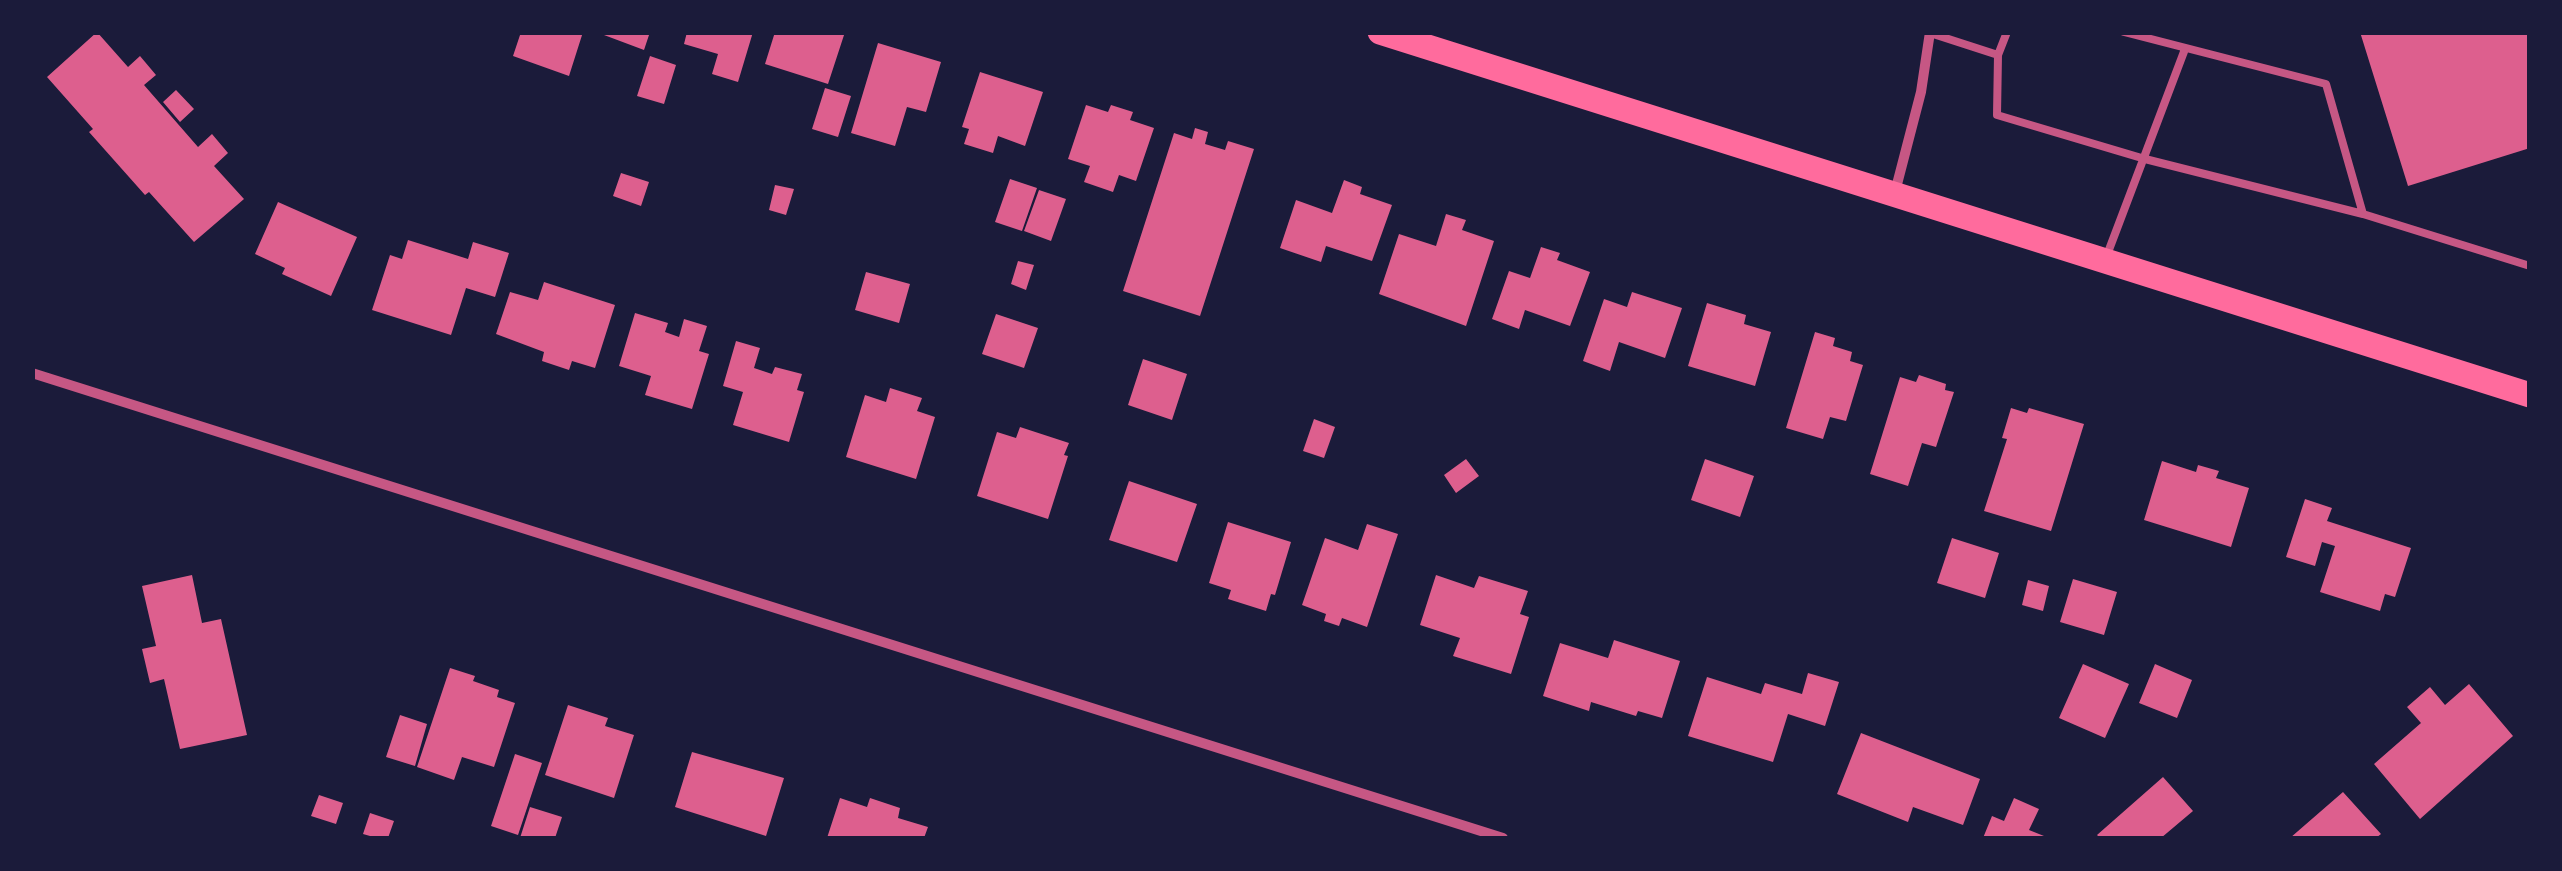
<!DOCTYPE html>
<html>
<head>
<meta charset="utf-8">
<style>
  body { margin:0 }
  #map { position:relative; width:2562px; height:871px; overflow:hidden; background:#1b1b3a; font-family:Figtree,sans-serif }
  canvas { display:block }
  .frame { position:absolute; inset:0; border:35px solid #1b1b3a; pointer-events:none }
</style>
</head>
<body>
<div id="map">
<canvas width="2562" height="871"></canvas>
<div class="frame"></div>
</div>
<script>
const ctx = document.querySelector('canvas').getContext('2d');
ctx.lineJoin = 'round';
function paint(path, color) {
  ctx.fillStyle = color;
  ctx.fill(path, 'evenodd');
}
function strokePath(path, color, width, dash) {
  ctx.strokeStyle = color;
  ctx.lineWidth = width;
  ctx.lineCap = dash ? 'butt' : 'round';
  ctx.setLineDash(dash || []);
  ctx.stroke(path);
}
const building = new Path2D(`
  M97,32L128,67L140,56L156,75L144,85L198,147L212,134L228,153L214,166L244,199L194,242L149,192L145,195L89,132L93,129L47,77Z
  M521,32H583L569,76L513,56Z
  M596,32H650L644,50Z
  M687,32H753L738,82L712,74L718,54L684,44Z
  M775,32H845L828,84L765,64Z
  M2360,32H2530V148L2408,186Z
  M878,43L941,62L926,112L907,107L895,146L851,133Z
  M650,56L676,65L664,104L637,96Z
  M980,72L1043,92L1025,146L998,136L993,153L964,144L969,129L962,127Z
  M825,88L851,96L838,137L812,129Z
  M176,90L194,109L180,122L163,102Z
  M1086,105L1108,112L1111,105L1133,112L1130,120L1154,128L1136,181L1119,175L1113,192L1084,182L1090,166L1068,159Z
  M1195,128L1208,132L1205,144L1225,150L1228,141L1254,149L1200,316L1123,291L1174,133L1192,139Z
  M621,173L649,182L641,206L613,196Z
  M1010,179L1037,188L1022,231L995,222Z
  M1344,180L1362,187L1360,194L1392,205L1372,261L1326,246L1321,262L1280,248L1296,200L1332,213Z
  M775,185L794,189L786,215L769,210Z
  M1039,190L1066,199L1051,241L1024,231Z
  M278,202L357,237L331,296L282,274L285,268L255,254Z
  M1446,214L1466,220L1462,230L1494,241L1466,326L1379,294L1399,234L1436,246Z
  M408,240L468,259L473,242L509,253L495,297L466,288L451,335L372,310L390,255L402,259Z
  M1541,247L1560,253L1557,260L1590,272L1570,326L1525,310L1519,329L1492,319L1509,271L1530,278Z
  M1018,261L1034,265L1026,290L1011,284Z
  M866,272L910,284L899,323L855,310Z
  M544,282L615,305L595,368L572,361L569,370L542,361L544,352L496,334L510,292L538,300Z
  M1632,292L1682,308L1665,358L1619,342L1610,371L1583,361L1604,299L1627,307Z
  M1707,303L1746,315L1744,324L1771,332L1755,386L1688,366Z
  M635,313L668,323L665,332L679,337L684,319L707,326L699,351L709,354L692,409L645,395L651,376L619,366Z
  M996,314L1038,328L1024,368L982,354Z
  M1815,332L1835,338L1833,346L1852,352L1850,361L1863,365L1846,421L1830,417L1823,439L1786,428Z
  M736,341L760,348L754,368L772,374L775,367L802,374L797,390L804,392L789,442L733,425L743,392L723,386Z
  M1143,359L1187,374L1172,420L1128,405Z
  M1919,375L1946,384L1945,390L1954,392L1936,447L1922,443L1908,486L1870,474L1900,377L1916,382Z
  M890,388L922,398L917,411L935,417L916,479L846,457L865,395L886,402Z
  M2011,408L2027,413L2029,408L2084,424L2051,531L1984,511L2007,439L2002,438Z
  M1314,419L1335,427L1324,458L1303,451Z
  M1020,427L1069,443L1064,455L1068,456L1048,519L977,496L997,432L1016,438Z
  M1466,459L1479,476L1456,493L1444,475Z
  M1705,459L1754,476L1740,517L1691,500Z
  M2162,461L2196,472L2198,465L2219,471L2216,478L2249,488L2231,547L2144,520Z
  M1129,481L1197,504L1177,562L1109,540Z
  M2305,499L2332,508L2327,521L2411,548L2395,597L2385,594L2380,611L2320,592L2335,546L2322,542L2315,566L2286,557Z
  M1228,522L1291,542L1275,595L1271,594L1266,611L1228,599L1231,590L1209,583Z
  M1367,524L1398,534L1367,627L1342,618L1339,626L1324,621L1326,614L1302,605L1325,538L1358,550Z
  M1952,538L1999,553L1985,598L1937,583Z
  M192,575L202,623L221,619L247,735L180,749L164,679L150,683L142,649L156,646L142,586Z
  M1436,575L1474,588L1479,576L1528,591L1520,614L1529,617L1511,674L1453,656L1460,638L1420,625Z
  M2073,579L2117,592L2104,635L2060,622Z
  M2028,580L2049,586L2043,611L2022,605Z
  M1614,640L1680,661L1662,718L1638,711L1636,716L1591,702L1589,711L1543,696L1560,643L1608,658Z
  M2083,664L2129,684L2105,738L2059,718Z
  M2155,664L2192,680L2177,718L2139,703Z
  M450,668L475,676L473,681L499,690L497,697L515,703L494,767L462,757L454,780L417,767Z
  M1808,673L1839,682L1825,726L1788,714L1773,762L1688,736L1707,677L1761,694L1765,683L1802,694Z
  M2469,684L2513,736L2420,819L2374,764L2421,723L2407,707L2430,687L2445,705Z
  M568,705L608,718L605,726L634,735L614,798L545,775Z
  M400,715L427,724L415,766L386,757Z
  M1861,733L1980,779L1963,825L1913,807L1908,822L1837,794Z
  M692,752L784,778L766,836L675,807Z
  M515,754L542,763L518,835L491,826Z
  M2163,777L2193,811L2161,838H2100L2097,835Z
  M2343,792L2381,834L2376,838H2290Z
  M319,795L343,803L336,824L311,816Z
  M840,798L867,807L870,798L900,808L898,818L928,827L924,838H827Z
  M2014,798L2039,809L2029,830L2049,838H1983L1992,816L2004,821Z
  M530,807L562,817L555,838H520Z
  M370,813L394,821L388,838H377L363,834Z`);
const service = new Path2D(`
  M2007,32L1998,55L1997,115L2145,159L2363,214L2326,84L2124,32
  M1930,33L1998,55
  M2363,214L2530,266
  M2107,255L2185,49`);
const minor = new Path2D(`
  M1895,192L1921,92L1930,32
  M32,373L1503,838`);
const primary = new Path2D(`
  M1380,32L2530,395`);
paint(building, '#dd5f8e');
strokePath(service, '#c65784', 8);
strokePath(minor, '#c65784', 10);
strokePath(primary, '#ff6b9d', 25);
</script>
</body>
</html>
